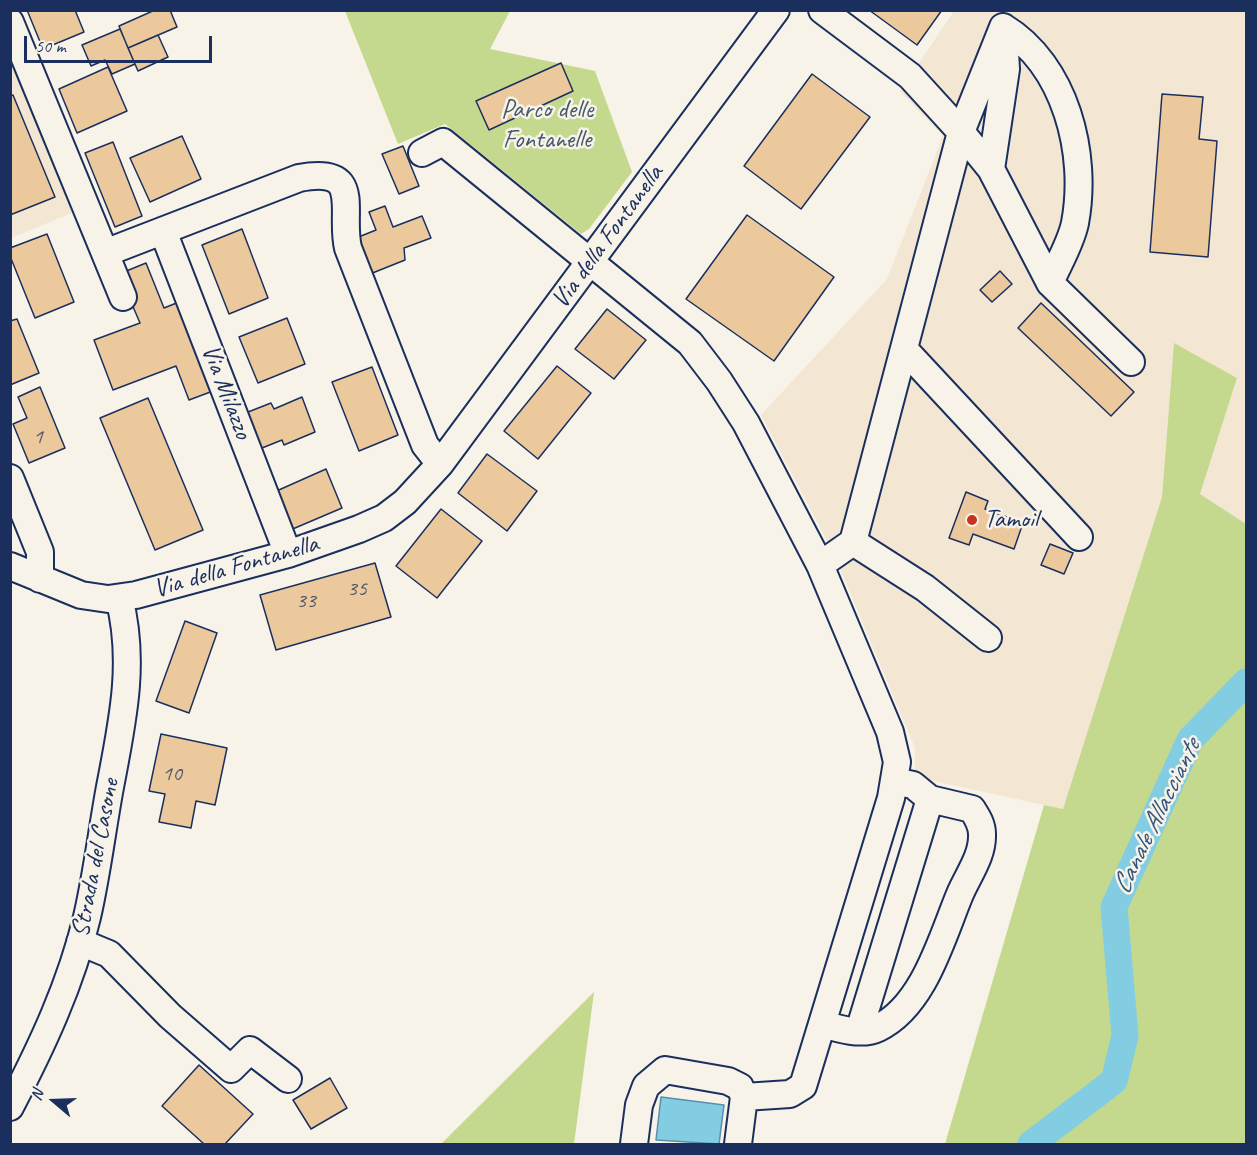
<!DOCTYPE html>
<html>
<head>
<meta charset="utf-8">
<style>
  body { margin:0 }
  #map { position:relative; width:1257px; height:1155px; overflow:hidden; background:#f7f3e8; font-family:Caveat,sans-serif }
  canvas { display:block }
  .frame { position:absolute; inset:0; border:12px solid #1b2f5e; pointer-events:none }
  .north { position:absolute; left:24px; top:1071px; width:60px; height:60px; -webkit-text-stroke:4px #f7f3e8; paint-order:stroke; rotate:289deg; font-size:16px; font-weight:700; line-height:24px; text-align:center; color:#1b2f5e }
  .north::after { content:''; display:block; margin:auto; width:21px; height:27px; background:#1b2f5e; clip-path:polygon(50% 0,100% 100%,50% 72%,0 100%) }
  .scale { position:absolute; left:24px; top:36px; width:188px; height:27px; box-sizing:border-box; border:3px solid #1b2f5e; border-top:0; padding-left:8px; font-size:18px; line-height:21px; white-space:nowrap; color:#1b2f5e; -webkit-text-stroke:4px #f7f3e8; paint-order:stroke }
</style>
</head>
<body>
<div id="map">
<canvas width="1257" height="1155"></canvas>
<div class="frame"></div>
<div class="north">N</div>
<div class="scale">50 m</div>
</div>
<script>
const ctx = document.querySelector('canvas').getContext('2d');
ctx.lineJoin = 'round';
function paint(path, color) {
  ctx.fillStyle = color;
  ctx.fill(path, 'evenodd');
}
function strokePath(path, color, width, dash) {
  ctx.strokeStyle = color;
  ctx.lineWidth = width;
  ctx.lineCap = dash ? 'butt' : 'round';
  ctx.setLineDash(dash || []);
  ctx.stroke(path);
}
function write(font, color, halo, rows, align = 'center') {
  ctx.font = font + ' Caveat,sans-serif';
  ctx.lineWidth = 5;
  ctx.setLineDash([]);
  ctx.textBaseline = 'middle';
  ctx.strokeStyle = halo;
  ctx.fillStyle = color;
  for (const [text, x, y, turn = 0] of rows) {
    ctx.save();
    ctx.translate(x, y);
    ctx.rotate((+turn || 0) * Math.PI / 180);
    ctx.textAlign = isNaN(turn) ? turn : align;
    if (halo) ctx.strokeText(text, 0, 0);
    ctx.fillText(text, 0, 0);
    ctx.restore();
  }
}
const built = new Path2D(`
  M954,11H1246V524L1200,494L1237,378L1174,343L1162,497L1063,809L915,777V748L834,554L761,415L887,279L943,136L900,91Z
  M10,22L86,207L11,238H10Z`);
const green = new Path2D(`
  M345,11H510L490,49L595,71L632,172L589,229L581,234L445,124L398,144Z
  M1174,343L1237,378L1200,494L1246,524V1144H945L1044,805L1063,809L1162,497Z
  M594,992L574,1144H441Z`);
const water = new Path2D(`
  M661,1097L724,1105L719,1144L656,1140Z`);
const canal = new Path2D(`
  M1031,1144L1114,1081L1125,1036L1114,907L1190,740L1246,682`);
const building = new Path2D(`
  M27,10H75L84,32L43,49Z
  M155,10H170L177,27L128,48L119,26Z
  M869,10H942L917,45Z
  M120,29L135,64L112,74L105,60L91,66L82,45Z
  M158,35L168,57L138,71L128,48Z
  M561,63L573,91L489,130L476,101Z
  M108,67L127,111L77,133L59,89Z
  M812,74L870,117L801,209L744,166Z
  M1162,94L1203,97L1199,139L1217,141L1208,257L1150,252Z
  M13,95L55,197L10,215V96Z
  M182,136L201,179L150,202L130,158Z
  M113,142L142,216L115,227L85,153Z
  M403,146L419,186L399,194L382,154Z
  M385,206L393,227L422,216L431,238L404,248L405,260L370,274L356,238L376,230L369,212Z
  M747,215L834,277L774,361L686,299Z
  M242,229L268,298L229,314L202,245Z
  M47,234L74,302L35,318L10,256V248Z
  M146,263L164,308L179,302L213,391L189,400L176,366L113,390L94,340L140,323L119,274Z
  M1000,271L1012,284L992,302L980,290Z
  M1041,303L1134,392L1111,416L1018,328Z
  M607,309L646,340L614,379L575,349Z
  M287,318L305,364L258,383L239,337Z
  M17,319L39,373L10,385V321Z
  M557,366L591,393L538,459L504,431Z
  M372,367L398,435L359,451L332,382Z
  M40,387L65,448L29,463L13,424L27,418L18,397Z
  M302,397L315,432L284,445L282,440L257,450L243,414L271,403L274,409Z
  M148,398L203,530L155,550L100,418Z
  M487,454L537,491L507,531L458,493Z
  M326,469L342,508L288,531L272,493Z
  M966,492L988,501L985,509L1023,523L1014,549L973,534L969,545L949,538Z
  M441,509L482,541L437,598L396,566Z
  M1050,544L1073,553L1064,574L1041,565Z
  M375,563L391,617L276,650L260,595Z
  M185,621L217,633L189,713L156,701Z
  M161,734L227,748L215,805L196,801L191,828L159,822L165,794L149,791Z
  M199,1065L253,1114L225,1144H204L162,1106Z
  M330,1078L347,1108L311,1129L293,1100Z`);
const minor = new Path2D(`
  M822,10L910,76L961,132L991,169L1050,283L1131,362
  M10,22L123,297
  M1003,27C1066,65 1088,154 1075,223C1071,243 1058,264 1050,283
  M422,153L443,142L690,343L719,381L746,423L820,565L890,732L897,762L891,798L803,1086L790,1094L744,1097
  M991,169L1006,69L1004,35
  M163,231L288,554
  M105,253L299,178C365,165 339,211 348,248L425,445L440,464
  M904,349L1079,537
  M10,478L40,552V579
  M853,542L925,588L988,638
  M820,565L853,542L961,132L1003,27
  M10,566L81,595L108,599L136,595L288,554L359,529L384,518L405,502L440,464L776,10
  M80,942L109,954L170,1016L231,1069L250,1050L288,1079
  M823,1024C839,1029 862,1036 878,1028C924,1006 942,937 960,894C968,875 983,856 982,834C982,824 977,817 972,809L930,799L913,785L894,781
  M859,1031L930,799
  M10,1107C42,1046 71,984 87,917C97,874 102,830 110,787C122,724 136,662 119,598
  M634,1144L639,1105L646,1086L665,1070L728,1081L740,1087L744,1097L738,1144`);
const markers = [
  [972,520,6,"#c8321e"]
];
const numberNames = [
  ["1",38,437],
  ["35",357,589],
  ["33",306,601],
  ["10",172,774]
];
const parkNames = [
  ["Parco delle",547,110],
  ["Fontanelle",547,140]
];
const streetNames = [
  ["Via della Fontanella",608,237,-54],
  ["Via Milazzo",226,392,69],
  ["Via della Fontanella",236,567,-16],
  ["Strada del Casone",96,858,-79]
];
const poiNames = [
  ["Tamoil",984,520]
];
const waterNames = [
  ["Canale Allacciante",1157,817,-64]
];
paint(built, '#f3e6d2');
paint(green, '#c4d88e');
paint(water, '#83cde3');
strokePath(water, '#598eae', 1.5);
strokePath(canal, '#83cde3', 27);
paint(building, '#ebc99d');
strokePath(building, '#1b2f5e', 1.5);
strokePath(minor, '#1b2f5e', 30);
strokePath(minor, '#f7f3e8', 26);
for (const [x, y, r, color] of markers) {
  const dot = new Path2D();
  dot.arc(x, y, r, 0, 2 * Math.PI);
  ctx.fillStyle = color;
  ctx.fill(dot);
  strokePath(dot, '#f7f3e8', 2);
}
write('22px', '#4f566e', null, numberNames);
write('26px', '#45596a', '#f7f3e8', parkNames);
write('26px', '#1b2f5e', '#f7f3e8', streetNames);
write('26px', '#1b2f5e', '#f7f3e8', poiNames, 'left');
write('italic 27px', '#35567f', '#f7f3e8', waterNames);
</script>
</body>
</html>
